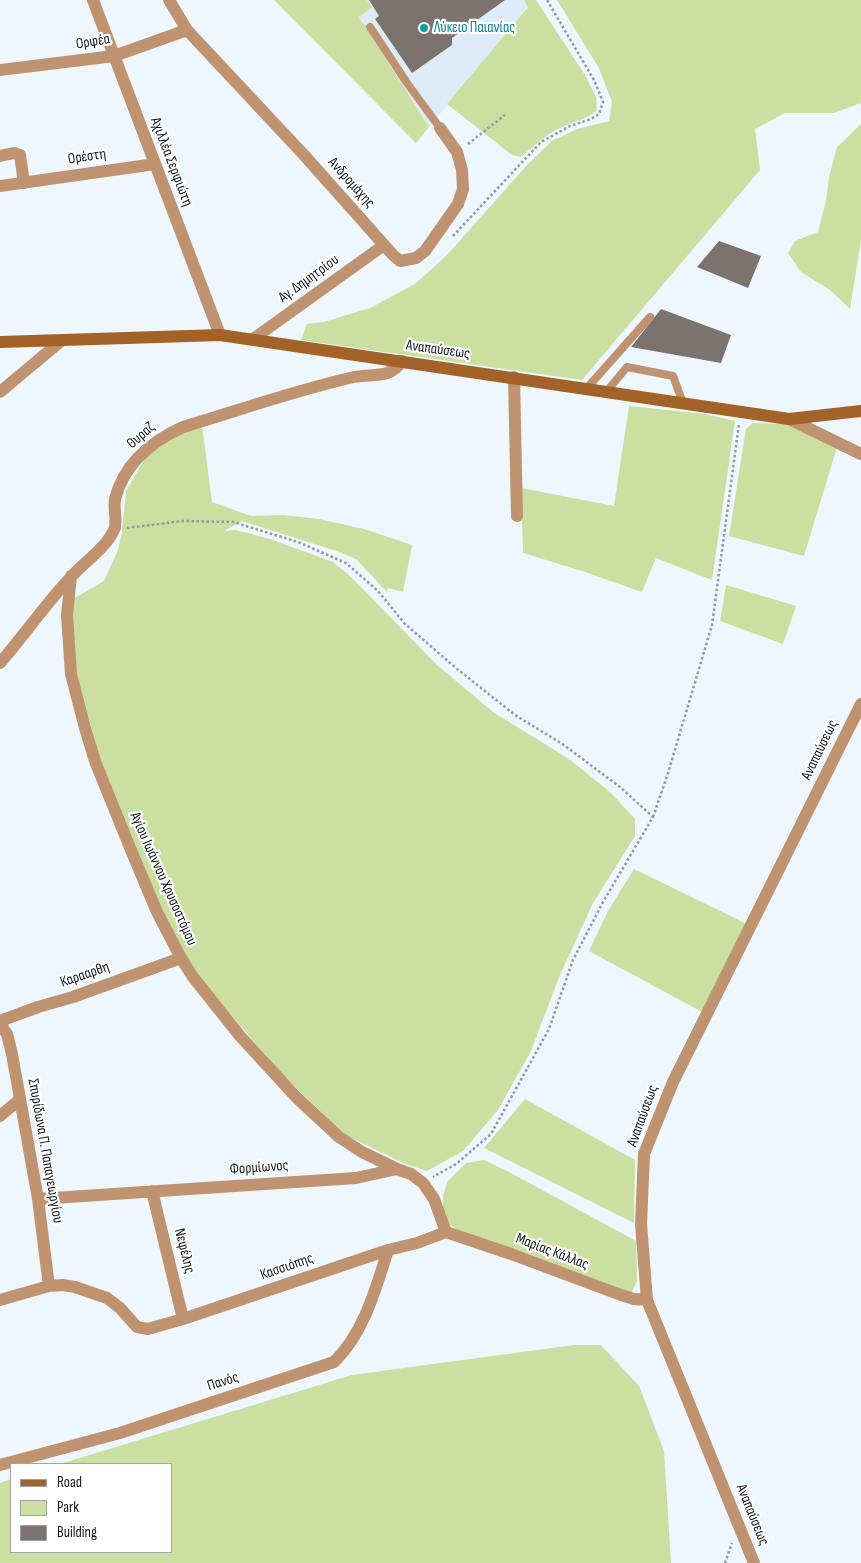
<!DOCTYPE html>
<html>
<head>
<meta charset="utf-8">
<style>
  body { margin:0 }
  #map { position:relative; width:861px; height:1563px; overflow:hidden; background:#eef6fe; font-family:"Sofia Sans Condensed",sans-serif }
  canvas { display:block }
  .legend { position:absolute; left:10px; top:1463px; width:162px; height:90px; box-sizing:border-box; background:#fff; border:1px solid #a1a2a3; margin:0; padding:6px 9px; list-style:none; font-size:15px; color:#14171a }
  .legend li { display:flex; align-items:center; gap:10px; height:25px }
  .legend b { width:25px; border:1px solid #a1a2a3 }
</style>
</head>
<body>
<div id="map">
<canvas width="861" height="1563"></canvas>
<ul class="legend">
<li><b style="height:6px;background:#a26228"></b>Road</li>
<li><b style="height:14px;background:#cbdfa0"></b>Park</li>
<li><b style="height:14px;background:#7c736e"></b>Building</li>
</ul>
</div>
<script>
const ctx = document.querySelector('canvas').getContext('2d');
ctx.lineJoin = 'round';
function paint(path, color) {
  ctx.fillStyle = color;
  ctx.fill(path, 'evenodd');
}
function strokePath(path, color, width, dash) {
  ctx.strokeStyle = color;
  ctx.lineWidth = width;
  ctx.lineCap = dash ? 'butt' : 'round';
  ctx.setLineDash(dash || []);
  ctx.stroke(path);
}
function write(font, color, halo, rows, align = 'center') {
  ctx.font = font + ' "Sofia Sans Condensed",sans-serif';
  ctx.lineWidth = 4.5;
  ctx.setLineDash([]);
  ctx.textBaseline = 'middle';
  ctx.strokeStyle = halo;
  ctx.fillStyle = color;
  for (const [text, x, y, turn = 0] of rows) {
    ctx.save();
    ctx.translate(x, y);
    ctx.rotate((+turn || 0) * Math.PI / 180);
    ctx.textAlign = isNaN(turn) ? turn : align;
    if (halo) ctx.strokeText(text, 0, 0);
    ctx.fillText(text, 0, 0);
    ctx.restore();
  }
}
const built = new Path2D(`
  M367,0H524L528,6L429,127L359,17L371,7Z`);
const green = new Path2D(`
  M274,0H367L372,7L359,17L429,127L416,143Z
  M524,0H536L585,75L596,97L597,110C586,120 575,121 562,127C546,134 534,146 521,157L512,155L447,104L528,7Z
  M557,0H861V103L834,113H785L755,129L760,170L582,380L301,340L307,324L324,322L370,308L415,284L447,255L528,164L552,141L577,129L609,121L612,102L599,68Z
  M861,124V240L850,309L830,290L801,272L788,253L795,241L818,232L826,201L829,177L837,147Z
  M629,406L705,414L735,421L712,580L656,558L642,592L582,571L523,553L521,488L614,506Z
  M753,423L784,424L837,447L804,556L729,536L746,429Z
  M202,425L212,502L251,516L283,515L319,519L364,529L412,545L403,592L388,588L387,592L356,559L336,551L242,521L224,531L236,530L273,540L333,562L352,578L437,665L493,712L569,759L610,792L635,819V836L593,903L559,977L531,1051L498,1110L463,1151L427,1171L403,1163L344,1134L280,1072L197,975L164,915L99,755L76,672L72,615L73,599L104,581L118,550L122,532L126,491L147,455L170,439Z
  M726,585L796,606L783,644L720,621Z
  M634,869L749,925L704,1013L589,951L608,911Z
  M525,1099L635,1160L634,1223L484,1148Z
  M484,1160L509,1172L636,1241L637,1281L632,1292L623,1293L460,1232L449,1224L443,1208V1195L448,1181L466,1163Z
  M574,1345H601L639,1386L664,1451L671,1563H0V1483L11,1479V1552H171V1464H60L352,1375Z`);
const building = new Path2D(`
  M369,0H505L452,38V45L412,73L375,19L379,16Z
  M719,241L761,256L748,288L697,267Z
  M661,309L731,335L721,363L631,347Z`);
const path = new Path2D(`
  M468,144L505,115
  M453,236L541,142L570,126L591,119L599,114L603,102L594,80L547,0
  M127,528L183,521L233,522L298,542L346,563L378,591L405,624L456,668L515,715L564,745L620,787L653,817L603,902L573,960L549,1029L491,1134L456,1164L433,1177
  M653,817L668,773L712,625L739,424
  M725,1563L732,1543`);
const lane = new Path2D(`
  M370,27L407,83L440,128
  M587,388L650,317
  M607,391L627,367L673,376L683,403`);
const street = new Path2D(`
  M93,0L220,335
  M169,0L187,30L304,155L393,255L400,261L416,258L425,251L458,204L463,189L462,170L457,152L440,128
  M0,70L114,56L187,30
  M0,156L14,153L20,155L24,183
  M0,186L155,164
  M253,339L384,245
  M514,377L517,516
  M0,392L61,341
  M789,419L861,454
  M71,576L67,615L71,674L85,728L95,761L131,850L157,912L181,958L193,977L240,1036L296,1097L339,1137L362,1152L397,1169
  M0,663C24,635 45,605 70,578C84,562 105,549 114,530C118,521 113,509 115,499C124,464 152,441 183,427C240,410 296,390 354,377C373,373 389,380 402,361
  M0,1021L38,1007L73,997L181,958
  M0,1024L7,1034L12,1054L38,1199L49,1286
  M0,1116L19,1100
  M152,1191L183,1319
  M38,1199L356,1178L397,1169L411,1174L423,1183L434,1199L446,1232
  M446,1232L511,1254L621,1295L634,1299L647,1300
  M0,1300L49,1286L63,1285L75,1287L107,1298L120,1308L137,1327L148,1329L183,1319L388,1250L417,1243L446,1232
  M0,1465L120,1433L334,1362C364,1333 376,1288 388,1250
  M754,1563L647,1300L641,1224L644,1154L673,1082L861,704`);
const secondary = new Path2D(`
  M0,342L220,335L789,419L861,411`);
const markers = [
  [424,28,5,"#0f9aa8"]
];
const cultureNames = [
  ["Λύκειο Παιανίας",434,28]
];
const streetNames = [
  ["Ορφέα",93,42,-9],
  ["Ορέστη",87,157,-8],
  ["Αχιλλέα Σερφιώτη",171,162,69],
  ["Ανδρομάχης",351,183,48],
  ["Αγ. Δημητρίου",309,279,-36],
  ["Αναπαύσεως",438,350,8],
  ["Θυραζ",141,436,-41],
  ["Αναπαύσεως",820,750,-64],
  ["Αγίου Ιωάννου Χρυσοστόμου",163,879,66],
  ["Καρααρθη",85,975,-19],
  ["Αναπαύσεως",643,1116,-70],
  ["Σπυρίδωνα Π. Παπαγεωργίου",45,1151,80],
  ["Φορμίωνος",259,1168,-4],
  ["Νεφέλης",184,1251,76],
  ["Μαρίας Κάλλας",552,1252,21],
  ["Κασσιόπης",287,1267,-19],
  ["Πανός",223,1382,-18],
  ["Αναπαύσεως",752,1515,68]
];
paint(built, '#deebf8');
paint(green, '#cbdfa0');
paint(building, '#7c736e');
strokePath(path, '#92989e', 2.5, [2.5, 2.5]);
strokePath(lane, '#c09370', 8);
strokePath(street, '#c09370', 12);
strokePath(secondary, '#a26228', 12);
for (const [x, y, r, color] of markers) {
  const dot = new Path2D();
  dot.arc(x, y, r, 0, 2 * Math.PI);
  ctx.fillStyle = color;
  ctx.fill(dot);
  strokePath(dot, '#fff', 2);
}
write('15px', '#0d838f', '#fff', cultureNames, 'left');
write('15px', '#14171a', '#fff', streetNames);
</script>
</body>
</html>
